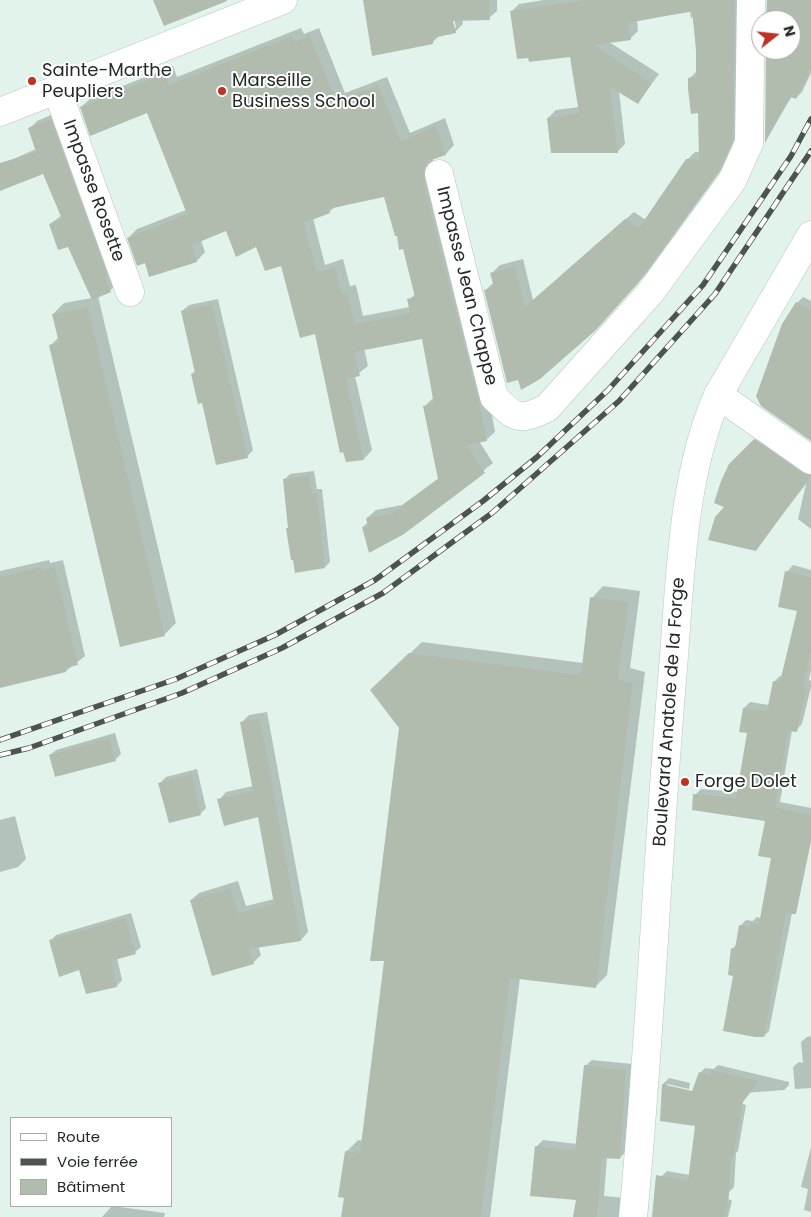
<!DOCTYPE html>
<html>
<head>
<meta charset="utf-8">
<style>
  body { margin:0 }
  #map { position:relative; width:811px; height:1217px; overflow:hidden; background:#e1f3eb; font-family:Poppins,sans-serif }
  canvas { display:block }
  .legend { position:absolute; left:10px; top:1117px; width:162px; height:90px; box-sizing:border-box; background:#fff; border:1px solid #a7aaa9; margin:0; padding:6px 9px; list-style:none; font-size:15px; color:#232a27 }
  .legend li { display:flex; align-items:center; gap:10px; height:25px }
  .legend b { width:25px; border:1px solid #a7aaa9 }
  .north { position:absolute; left:751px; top:10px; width:50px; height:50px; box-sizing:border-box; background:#fff; border:1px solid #a7aaa9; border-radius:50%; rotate:74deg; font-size:14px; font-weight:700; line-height:20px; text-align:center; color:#232a27 }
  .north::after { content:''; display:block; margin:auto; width:18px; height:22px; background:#be3125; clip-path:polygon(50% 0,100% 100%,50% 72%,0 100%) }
</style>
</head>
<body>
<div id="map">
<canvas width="811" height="1217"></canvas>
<ul class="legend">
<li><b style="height:6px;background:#fff"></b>Route</li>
<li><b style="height:6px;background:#4b5450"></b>Voie ferrée</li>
<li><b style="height:14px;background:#b1bcaf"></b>Bâtiment</li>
</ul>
<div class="north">N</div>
</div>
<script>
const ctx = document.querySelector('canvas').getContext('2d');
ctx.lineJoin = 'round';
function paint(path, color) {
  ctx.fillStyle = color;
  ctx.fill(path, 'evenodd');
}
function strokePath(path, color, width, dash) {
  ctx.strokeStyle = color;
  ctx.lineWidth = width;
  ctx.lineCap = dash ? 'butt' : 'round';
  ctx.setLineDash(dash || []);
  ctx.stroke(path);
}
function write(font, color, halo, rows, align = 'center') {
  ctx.font = font + ' Poppins,sans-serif';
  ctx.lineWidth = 4;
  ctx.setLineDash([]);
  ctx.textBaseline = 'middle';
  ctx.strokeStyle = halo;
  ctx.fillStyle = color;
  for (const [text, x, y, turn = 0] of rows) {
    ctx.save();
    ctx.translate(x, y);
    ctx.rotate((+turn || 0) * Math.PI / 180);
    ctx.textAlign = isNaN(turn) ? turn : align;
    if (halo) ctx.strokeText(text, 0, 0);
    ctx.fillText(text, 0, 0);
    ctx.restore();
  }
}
const shadow = new Path2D(`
  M364,0H497V11L489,18L462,19L463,24L455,32L440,35L433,42ZM453,14L456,28H453L451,15Z
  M544,0H743L741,131L727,162L646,274L604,320L539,377L485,291L493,283L492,273L500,265L523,259L533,300L634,212L646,220L687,160L695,152H700L699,112L689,79L697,71L694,17L691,18L690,12L637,20L638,31L630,39L609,42L659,74L638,102L619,91L625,144L617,152L548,118L556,110L579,107L571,55L511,12L519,4Z
  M767,0H811V73L802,92L796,98L792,96L766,140L767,50H791V20H767Z
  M301,28L304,34L319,28L345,93L387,77L410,133L445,118L454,145L446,154L433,158V180L488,393L495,432L486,440L479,441L493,463L404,533L363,527L368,522L367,518L376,510L402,505L439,478L424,407L433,398L423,337L364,348L368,366L355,376L372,450L364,459L316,332L282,265L257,245L227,230L201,240L205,252L197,261H146L128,238L137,229L186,210L148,112L81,107L90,99L173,66L177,77ZM385,196L404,247L416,293L409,300L410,307L363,316L356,285L350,286L343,259L325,265L313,218L329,212L335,207Z
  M58,112L117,283L110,291L98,296L176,623L164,635L51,345L59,337L53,314L64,303L92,298L69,245L50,224L62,215L44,172L0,189V165L36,149L30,128L37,121Z
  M803,297L811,301V439L797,303Z
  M218,299L253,450L247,457L203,402L192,374L196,370L182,311L189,305Z
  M761,434L811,468V529L798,519L806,484L755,550L726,507L730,465Z
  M314,471L317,489H322L330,562L325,567L289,527L285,479L290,474Z
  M49,560L50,563L63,560L85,656L66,671L0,686V571Z
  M793,565L811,570V670L809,680L811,681V687L802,724L796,730H792L780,802L811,808V835L807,836L769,1031L763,1037L735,975L733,948L738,943L740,926L746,920L753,921L757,917L761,918L772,857L767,820L695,795L701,789L738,792L748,732L744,708L750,702L769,705L774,682L780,676H783L799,610L787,572Z
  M603,586L640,591L630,668L645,672L607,975L595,987L520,978L490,1217H343L346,1197V1152L358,1140L363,1141L386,960L401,728L372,690L422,642L583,663L592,598Z
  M267,712L308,932L301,940L258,946L261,955L253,963L191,900L199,893L238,881L246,906L274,899L259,816L219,800L226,792L253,786L241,723L249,715Z
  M115,733L121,754L115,760L50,755L56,750Z
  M197,769L206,808L200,814L160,783L166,777Z
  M15,816L26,859L18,867L0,872V820Z
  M131,913L141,947L135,952L117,958L122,980L117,986L80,969L50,941L56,935Z
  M811,1036V1088L795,1089L793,1067L799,1062L803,1063L801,1042L807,1037Z
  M592,1060L632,1064L626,1151L620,1158L607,1157L604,1196L624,1198L623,1217H573L577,1199L536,1147L543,1140L577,1144L585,1066Z
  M718,1065L789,1082V1085L784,1090L706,1096L746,1105L738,1151L736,1153L734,1187L728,1193L715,1191L732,1201L728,1217H654L661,1177L667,1171L690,1175L696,1125L661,1120L663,1084L669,1078L690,1083L689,1089L667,1084V1086L692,1094L700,1073L705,1068L714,1069Z
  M811,1147V1212L804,1210L808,1189L801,1187Z
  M112,1206L165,1213L164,1217H102Z`);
const building = new Path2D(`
  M153,0H227V1L164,26Z
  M363,0H489L490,20L453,21L456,33L433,38V44L372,56Z
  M583,0H735L733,140L719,171L638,283L596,330L540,379L521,390L518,380L507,383L484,290L494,287L490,273L515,266L525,307L625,219L639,228L686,159H699L698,113L691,114L688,89V78L696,77V48L692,11L628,23L631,40L594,45L652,83L638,104L610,87L618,153H551L547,118L579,113L570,57L529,62L528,58L517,59L510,11Z
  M767,0H811V69L796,99L790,97L765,143L766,50H791V20H766Z
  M292,36L295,42L310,36L336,101L378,85L401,141L436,126L446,155L428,161L424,170L425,189L479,402L487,441L467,445L485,473L404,534L369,553L362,527L368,526L366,518L392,514L438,479L423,406L434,404L422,339L354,352L360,376L346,379L364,460L346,462L343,452L340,453L315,334L300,338L281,266L265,271L256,247L236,257L226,231L192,245L197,262L149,277L145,263L137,266L127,238L187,214L147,113L90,136L80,107L164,74L169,85ZM384,197L395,236H397L399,250L403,249L415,297L407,299L410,313L355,324L347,293L342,294L335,267L317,272L304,223L330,213L328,209Z
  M51,119L108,277L105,278L111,292L92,300L68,247L58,250L49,224L62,219L43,174L0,191V163L36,152L28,128Z
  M796,302L811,310V441L761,406L756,396L782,324Z
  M212,304L248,458L216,465L202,403L198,404L191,374L195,373L181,311Z
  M88,307L165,636L120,647L49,345L59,343L52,314Z
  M754,439L802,473L811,475L756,551L708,540L715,517L724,507L714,503L721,481L729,464Z
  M309,475L312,494L317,493L325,568L295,573L293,560H291L286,528H288L283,479Z
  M41,567L42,570L55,567L78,665L65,668L66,672L0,688V577Z
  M785,571L811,577V651L803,686L807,687L797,732L788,731L775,807L811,815V841L796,914H786L764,1037H755L723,1031L733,976L728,975L731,948L735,949L739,925L749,927L750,923L759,924L771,858L758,856L765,821L692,810L693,794L736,798L747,733L739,732L743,708L767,711L773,681L780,682L797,611L778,607Z
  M590,597L629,602L618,679L633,683L596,988L510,978L481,1217H341L344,1198L338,1197L345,1151L360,1153L384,961H370L399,728L370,690L409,653L581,675Z
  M260,718L301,941L249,949L254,964L212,976L190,900L230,888L238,913L274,904L258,817L224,826L217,799L253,791L240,722Z
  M109,738L116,761L55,777L49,755Z
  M192,774L201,815L169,823L158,783Z
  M125,918L136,954L111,961L117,987L86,994L79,970L59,977L49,940Z
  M584,1065L626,1070L620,1159L602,1158L597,1217H573L576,1200L530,1196L535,1146L575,1151Z
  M712,1070L759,1081L743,1102L733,1158H731L729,1195L725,1217H652L656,1175L688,1181L695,1126L660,1121L662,1084L692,1091L699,1072L710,1075Z`);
const minor = new Path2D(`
  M57,90L130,292
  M0,112L283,0
  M439,174L494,397C515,418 518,422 547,408L650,293L732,181L749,143L751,0
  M718,395L811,460`);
const major = new Path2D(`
  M633,1217C651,1035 657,852 673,669C680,582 682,475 718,395L811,235`);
const rail = new Path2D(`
  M0,740L176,679L275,635L375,580L483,501L537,457L608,390L703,285L791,156L811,119
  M0,755L29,748L182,693L282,648L383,593L492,513L619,401L715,294L811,151`);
const markers = [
  [32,81,5,"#be3125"],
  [222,91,5,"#be3125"],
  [685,782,5,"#be3125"]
];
const poiNames = [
  ["Sainte-Marthe",42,71],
  ["Peupliers",42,92],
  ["Marseille",232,81],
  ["Business School",232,102],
  ["Forge Dolet",695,782]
];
const streetNames = [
  ["Impasse Rosette",93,191,70],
  ["Impasse Jean Chappe",466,286,76],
  ["Boulevard Anatole de la Forge",670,712,-86]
];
paint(shadow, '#0003');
paint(building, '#b1bcaf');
strokePath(minor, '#b6c7c0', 29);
strokePath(major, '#b6c7c0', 29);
strokePath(minor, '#fff', 28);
strokePath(major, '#fff', 28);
strokePath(rail, '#4b5450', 5.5);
strokePath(rail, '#fff', 4, [11]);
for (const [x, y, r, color] of markers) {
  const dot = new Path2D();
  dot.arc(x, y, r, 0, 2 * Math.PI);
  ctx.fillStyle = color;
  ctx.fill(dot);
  strokePath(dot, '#fff', 2);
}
write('18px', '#232a27', '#fff', poiNames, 'left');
write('18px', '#232a27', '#fff', streetNames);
</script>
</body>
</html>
